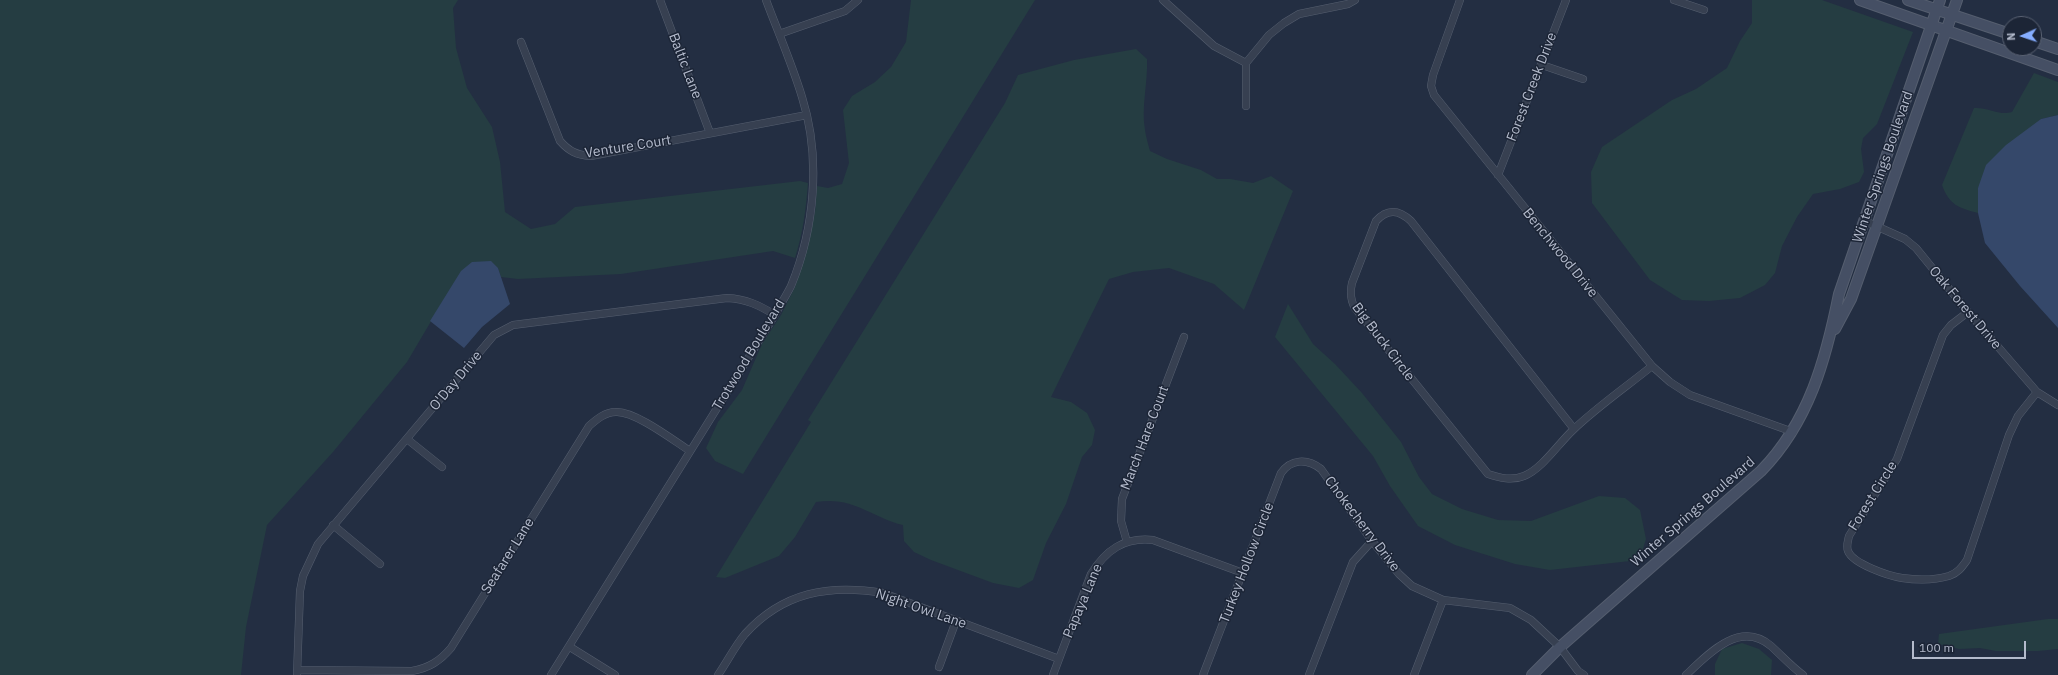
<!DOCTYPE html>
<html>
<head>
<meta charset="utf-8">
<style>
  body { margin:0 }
  #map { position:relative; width:2058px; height:675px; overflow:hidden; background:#232e42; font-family:"IBM Plex Sans",sans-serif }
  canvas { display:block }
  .north { position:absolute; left:2002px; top:16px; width:40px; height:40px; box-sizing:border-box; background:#1c2536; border:1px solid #596172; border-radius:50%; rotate:267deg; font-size:11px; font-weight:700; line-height:16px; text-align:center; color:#b4bbcc }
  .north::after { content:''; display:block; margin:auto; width:14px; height:18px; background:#85adff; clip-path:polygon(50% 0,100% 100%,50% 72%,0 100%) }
  .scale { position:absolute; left:1912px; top:641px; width:114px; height:18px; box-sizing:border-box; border:2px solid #b4bbcc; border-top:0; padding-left:5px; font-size:12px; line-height:14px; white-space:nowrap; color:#b4bbcc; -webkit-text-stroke:3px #1c2536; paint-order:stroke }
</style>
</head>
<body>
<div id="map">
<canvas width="2058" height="675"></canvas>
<div class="north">N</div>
<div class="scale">100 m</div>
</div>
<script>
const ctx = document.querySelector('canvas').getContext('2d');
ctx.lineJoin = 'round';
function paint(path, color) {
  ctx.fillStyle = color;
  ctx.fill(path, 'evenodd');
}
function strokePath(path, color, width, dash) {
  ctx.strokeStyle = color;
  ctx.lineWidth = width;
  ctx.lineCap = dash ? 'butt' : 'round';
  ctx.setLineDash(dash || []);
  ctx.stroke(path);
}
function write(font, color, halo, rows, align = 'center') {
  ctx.font = font + ' "IBM Plex Sans",sans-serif';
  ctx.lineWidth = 3;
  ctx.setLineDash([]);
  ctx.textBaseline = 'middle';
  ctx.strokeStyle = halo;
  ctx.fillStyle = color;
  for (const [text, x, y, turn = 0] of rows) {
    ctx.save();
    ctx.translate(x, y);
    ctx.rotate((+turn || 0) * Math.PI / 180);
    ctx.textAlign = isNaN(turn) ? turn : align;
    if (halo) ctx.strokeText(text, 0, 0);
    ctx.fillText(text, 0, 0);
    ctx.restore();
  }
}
const green = new Path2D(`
  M0,0H458L453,8L456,48L467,88L492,127L500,162L505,212L531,229L555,224L575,207L800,181L808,183C806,209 803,233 795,258L773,251L621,274L518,279L501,277L498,268L443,301L407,362L333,452L267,525L246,627L241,675H0Z
  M911,0H1035L743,474L715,461L706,448L718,422L742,390L762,344L781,315L795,287L807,248L815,212L817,186L828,188L842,184L849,163L843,110L852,96L875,82L891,67L906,42Z
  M1752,0H1822L1913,32L1877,124L1863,138L1861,149L1864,172L1859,182L1840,189L1813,194L1797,217L1782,246L1775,273L1765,285L1740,298L1709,301L1682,300L1650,280L1592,203L1591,172L1602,147L1672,100L1696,89L1727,68L1740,41L1752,23Z
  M1136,49L1147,59C1148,83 1141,107 1145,130C1146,137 1148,144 1150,151L1167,159L1201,170L1217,179H1230L1253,183L1271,176L1293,191L1244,310L1214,284L1169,268L1133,272L1109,279L1051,397L1071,402L1087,413L1095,430L1092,445L1082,457L1066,504L1046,543L1033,580L1019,588L993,583L931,560L914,552L904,541L903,525C870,517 854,496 816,502L795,537L779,556L725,578L716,577L811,422L808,420L1005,103L1018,75L1074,60Z
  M2034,73L2058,82V115L2041,119L1978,188V213C1959,208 1949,205 1942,185L1974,108C1987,107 2000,116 2012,112Z
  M1288,304L1313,344L1335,364L1362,393L1401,442L1419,477L1432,494L1462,509L1498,520L1531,521L1599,496L1625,498L1640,510L1646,539L1642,552L1630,561L1550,570L1515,564L1455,545L1418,526L1390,486L1373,456L1275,337Z
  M2048,619H2058V649L2038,651H1996L1980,648L1959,649L1938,644L1939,634Z
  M1742,643L1759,649L1772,660L1771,675H1715V664L1722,649Z`);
const water = new Path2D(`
  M2058,115V328L2020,286L1985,243L1978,213V188L1986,165L2006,145L2041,119Z
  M491,261L498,268L510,304L482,327L464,348L430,321L461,271L472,262Z`);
const street = new Path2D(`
  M660,0L710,133
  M1163,0L1214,46L1246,63
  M1460,0L1433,75L1431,86L1434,95L1652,366L1670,382L1690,395L1793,432
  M1674,0L1704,10
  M779,34L845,11L858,0
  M521,42L560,141C569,151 576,155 591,156L807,115
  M1542,65L1583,79
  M1246,106V63L1269,35L1284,23L1299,14L1348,4L1355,0
  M1498,175L1566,0
  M1865,221L1905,239L1916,248L1968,312L2037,392L2058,405
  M1968,312L1951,325L1943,335L1897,459L1849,536C1848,541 1846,546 1848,551C1853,564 1889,576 1902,578C1916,580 1935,580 1949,576C1958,573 1962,567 1967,560L2009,435L2018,416L2037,392
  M1574,429L1411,221C1399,210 1388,208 1376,221L1352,283C1350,292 1350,299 1355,308L1488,474C1500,478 1512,481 1524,476C1542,469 1558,444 1573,430C1597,407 1626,387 1652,366
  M407,439L442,467
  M333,525L380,564
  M1127,542L1121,521L1122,499L1184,337
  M570,647L615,675
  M939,667L956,621
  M298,670L412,671C429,668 440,661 451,648L589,426C597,419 605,412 616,412C635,411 673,440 690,451
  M297,675L300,591L303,576L318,544L494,335L513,325L727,298C746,299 759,305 775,315
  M551,675L775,315C780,305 786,296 791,286C815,228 821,157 802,97C792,64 778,32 766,0
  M718,675C727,662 735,646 745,634C783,592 829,584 883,593L1059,659
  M1053,675L1091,574C1106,550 1124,537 1153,540L1243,573
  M1203,675L1281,473C1291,459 1307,458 1321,469L1372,541L1399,574L1412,586L1443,600L1510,608L1531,620L1560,647L1578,671L1584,675
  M1309,675L1353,562L1372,541
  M1414,675L1443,600
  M1686,675C1707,655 1740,619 1771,646C1782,656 1791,666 1803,675`);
const secondary = new Path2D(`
  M1860,0L2058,70
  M1908,0L2010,34
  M2034,41L2058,49
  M1835,329L1851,299L1957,0
  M1532,675L1560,647L1761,471C1809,422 1826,359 1839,294L1940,0`);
const streetNames = [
  ["Baltic Lane",685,66,69],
  ["Forest Creek Drive",1532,87,-69],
  ["Venture Court",628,147,-9],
  ["Winter Springs Boulevard",1883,167,-71],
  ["Benchwood Drive",1560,253,51],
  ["Oak Forest Drive",1965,308,50],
  ["Big Buck Circle",1383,342,53],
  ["Trotwood Boulevard",749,355,-59],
  ["O'Day Drive",456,381,-50],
  ["March Hare Court",1145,438,-69],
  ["Forest Circle",1873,496,-58],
  ["Winter Springs Boulevard",1693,512,-41],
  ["Chokecherry Drive",1362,524,53],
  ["Seafarer Lane",508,556,-58],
  ["Turkey Hollow Circle",1247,563,-69],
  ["Papaya Lane",1083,601,-67],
  ["Night Owl Lane",921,609,19]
];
paint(green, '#253d42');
paint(water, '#35486a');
strokePath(street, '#555e6f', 8);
strokePath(secondary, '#555e6f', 12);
strokePath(street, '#374051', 7);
strokePath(secondary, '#454f64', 10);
write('14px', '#b4bbcc', '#1c2536', streetNames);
</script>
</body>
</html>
